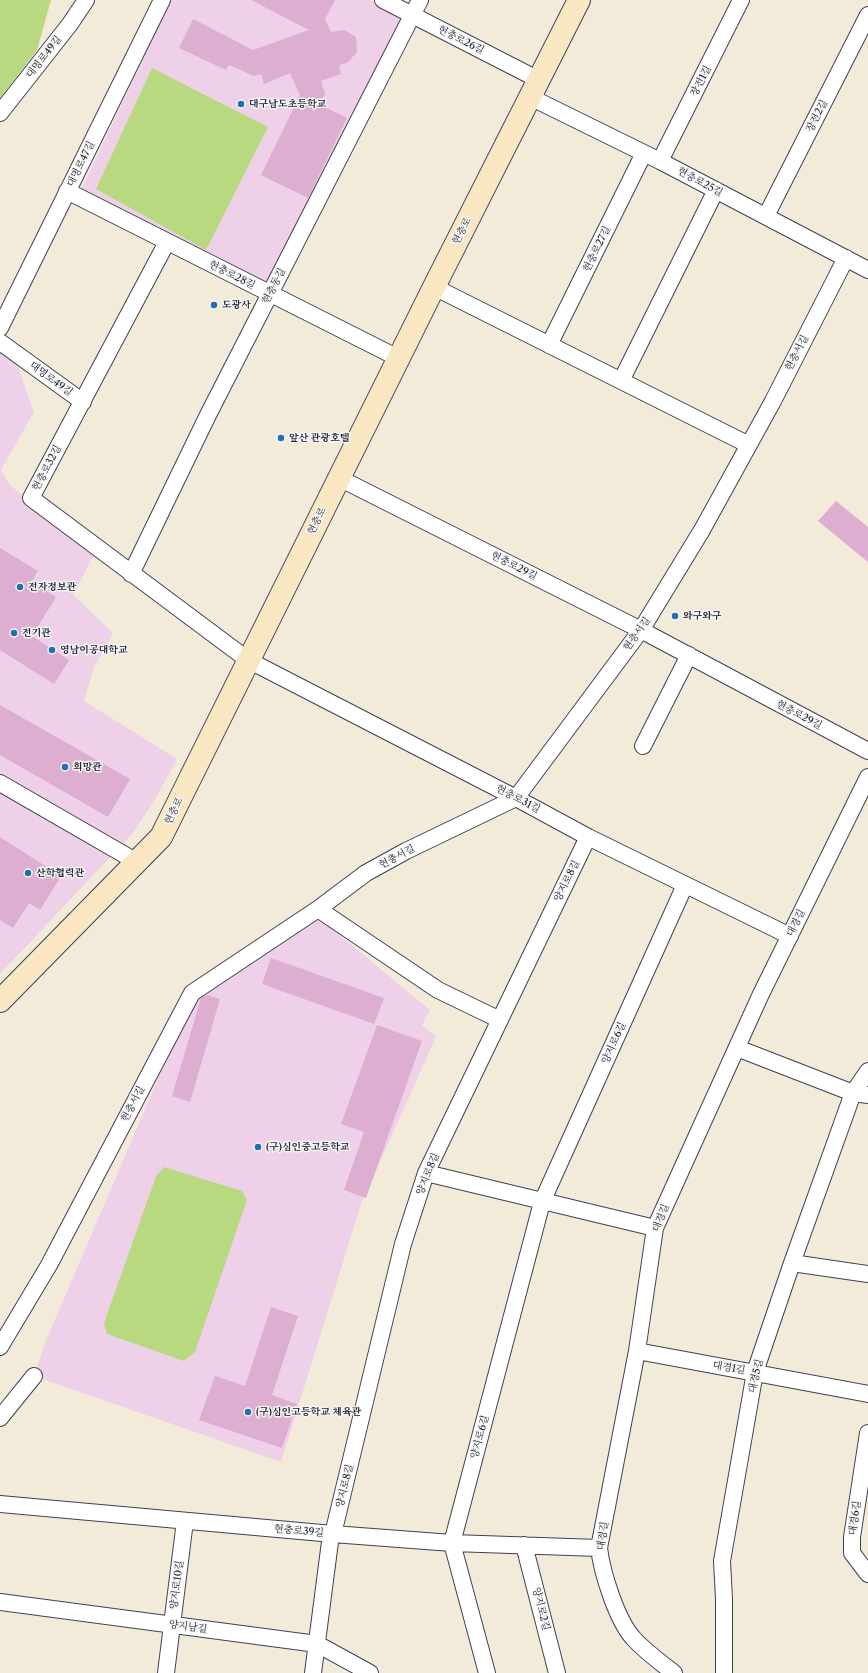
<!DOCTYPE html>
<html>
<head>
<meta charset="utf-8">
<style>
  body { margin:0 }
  canvas { display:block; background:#f2ebda }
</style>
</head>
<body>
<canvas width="868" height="1673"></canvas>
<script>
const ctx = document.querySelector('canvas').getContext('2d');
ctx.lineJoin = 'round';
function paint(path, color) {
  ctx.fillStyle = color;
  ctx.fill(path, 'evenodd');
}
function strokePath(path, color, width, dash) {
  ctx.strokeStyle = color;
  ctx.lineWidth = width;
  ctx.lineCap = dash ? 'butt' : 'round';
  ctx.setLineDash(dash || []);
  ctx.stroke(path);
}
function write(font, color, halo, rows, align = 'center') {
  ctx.font = font + ' "Libre Caslon Text","Noto Serif KR",serif';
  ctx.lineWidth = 3;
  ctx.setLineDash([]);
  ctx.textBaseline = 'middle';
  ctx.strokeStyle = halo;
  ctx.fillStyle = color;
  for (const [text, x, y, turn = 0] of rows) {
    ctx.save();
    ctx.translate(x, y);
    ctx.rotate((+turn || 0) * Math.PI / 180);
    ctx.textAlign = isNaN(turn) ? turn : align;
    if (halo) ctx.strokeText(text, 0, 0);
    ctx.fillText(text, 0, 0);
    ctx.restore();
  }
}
const built = new Path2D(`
  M171,0H370L405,18L267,286L81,190Z
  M0,353L17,365L34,412L1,470L10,485L94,555L73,595L113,633L94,667L84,701L177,759L157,796L133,833L0,974Z
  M314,919L326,924L430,1010L422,1025L436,1037L361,1204L281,1462L34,1376L45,1343L193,997Z`);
const green = new Path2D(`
  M0,0H51L37,50L0,98Z
  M152,68L268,127L206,250L96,189Z
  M164,1167L242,1191L247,1200L195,1352L184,1361L107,1334L104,1323L156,1176Z`);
const building = new Path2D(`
  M251,0H335L325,19L331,32L344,30L356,37L357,52L347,63L339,65L341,74L321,81L325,94L319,104L347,118L308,198L261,175L300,95L290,73L264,84L261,74L254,76L229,65L226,70L179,48L193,19L253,50L309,30Z
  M836,501L868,527V562L818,521Z
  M0,548L38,571L31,582L56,597L32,636L69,660L54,684L0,650Z
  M0,705L130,779L108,817L0,755Z
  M0,837L61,876L40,910L29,903L13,928L0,920Z
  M271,958L384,998L374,1024L262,984Z
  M207,995L220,999L190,1102L172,1096L201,998Z
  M377,1025L422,1041L366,1198L344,1190L364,1132L341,1124Z
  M271,1307L298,1316L272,1395L297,1404L282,1448L199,1420L215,1376L245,1386Z`);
const minor = new Path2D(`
  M383,0L539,80
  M530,97L660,161L868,270
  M0,113L70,24L86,0
  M660,161L741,0
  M67,191L398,358
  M766,216L868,15
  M167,242L31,498L248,660L516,798L588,837L790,936
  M434,287L749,445
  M0,328L162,0
  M0,342L83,402
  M549,345L644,153
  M621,381L716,190
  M339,478L641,630L868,751
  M131,574L208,415L420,0
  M643,746L689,655
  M0,783L137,862
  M318,909L438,990L500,1020
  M737,1048L853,1093L868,1095
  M426,1173L655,1228
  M792,1263L868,1274
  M0,1347L49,1265L192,993L318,909L366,873L406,851L516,798L641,630L702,530L773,401L846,258
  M637,1351L868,1394
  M0,1418L34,1376
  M868,1433L852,1537V1553L868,1574
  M0,1504L333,1534L452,1543L599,1548
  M333,1534L403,1244L426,1173L588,837
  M524,1545L557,1673
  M0,1602L317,1644L370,1673
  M166,1673L185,1521
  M313,1673L331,1534
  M487,1673L452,1543L542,1202L685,885
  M674,1673C660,1662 646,1652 634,1639C617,1621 602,1573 599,1548L637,1351L655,1228L761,994L868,777
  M724,1673V1599L722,1561L755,1372L792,1263L853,1093L868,1071`);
const secondary = new Path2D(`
  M0,1001L161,837L434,287L579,0`);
const markers = [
  [241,104,4,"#1f6fb2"],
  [214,305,4,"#1f6fb2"],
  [281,438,4,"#1f6fb2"],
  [20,587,4,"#1f6fb2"],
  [675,616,4,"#1f6fb2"],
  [14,633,4,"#1f6fb2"],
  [52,650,4,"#1f6fb2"],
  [65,767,4,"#1f6fb2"],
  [28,873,4,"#1f6fb2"],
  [258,1147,4,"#1f6fb2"],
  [248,1412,4,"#1f6fb2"]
];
const streetNames = [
  ["현충로26길",461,40,27],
  ["대명로49길",44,57,-52],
  ["장전1길",701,81,-63],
  ["장전2길",817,116,-63],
  ["대명로47길",81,164,-64],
  ["현충로25길",700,182,28],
  ["현충로",462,231,-63],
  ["현충로27길",597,249,-64],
  ["현충로28길",232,275,27],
  ["현충동길",274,286,-63],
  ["현충서길",797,353,-63],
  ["대명로49길",51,379,36],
  ["현충로32길",47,468,-62],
  ["현충로",317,521,-64],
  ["현충로29길",514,566,27],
  ["현충서길",637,634,-55],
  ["현충로29길",799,715,28],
  ["현충로31길",518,799,28],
  ["현충로",174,811,-64],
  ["현충서길",397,857,-28],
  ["양지로8길",567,881,-64],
  ["대경길",796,923,-64],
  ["양지로6길",614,1043,-66],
  ["현충서길",133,1104,-62],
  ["양지로8길",428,1174,-68],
  ["대경길",661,1218,-69],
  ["대경1길",729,1368,10],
  ["대경5길",756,1376,-77],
  ["양지로6길",480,1437,-75],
  ["양지로8길",345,1486,-76],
  ["대경6길",855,1518,-82],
  ["현충로39길",299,1531,5],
  ["대경길",603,1536,-82],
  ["양지로10길",177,1585,-83],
  ["양지로2길",541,1609,76],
  ["양지남길",188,1627,8]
];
const poiNames = [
  ["대구남도초등학교",249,104],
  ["도광사",222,305],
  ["앞산 관광호텔",289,438],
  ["전자정보관",28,587],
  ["와구와구",683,616],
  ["전기관",22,633],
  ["영남이공대학교",60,650],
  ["희망관",73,767],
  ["산학협력관",36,873],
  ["(구)심인중고등학교",266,1147],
  ["(구)심인고등학교 체육관",256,1412]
];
paint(built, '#eed0e8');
paint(green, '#b8d980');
paint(building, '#ddaed0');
strokePath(minor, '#414053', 18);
strokePath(secondary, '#414053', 24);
strokePath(minor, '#fff', 16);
strokePath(secondary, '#f9e7c3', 22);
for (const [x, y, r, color] of markers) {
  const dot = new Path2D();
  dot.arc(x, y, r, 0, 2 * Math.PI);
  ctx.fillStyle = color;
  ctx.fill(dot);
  strokePath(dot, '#f6f6f2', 1.5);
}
write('10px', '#22223b', '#f6f6f2', streetNames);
write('bold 10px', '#22223b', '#f6f6f2', poiNames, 'left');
</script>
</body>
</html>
